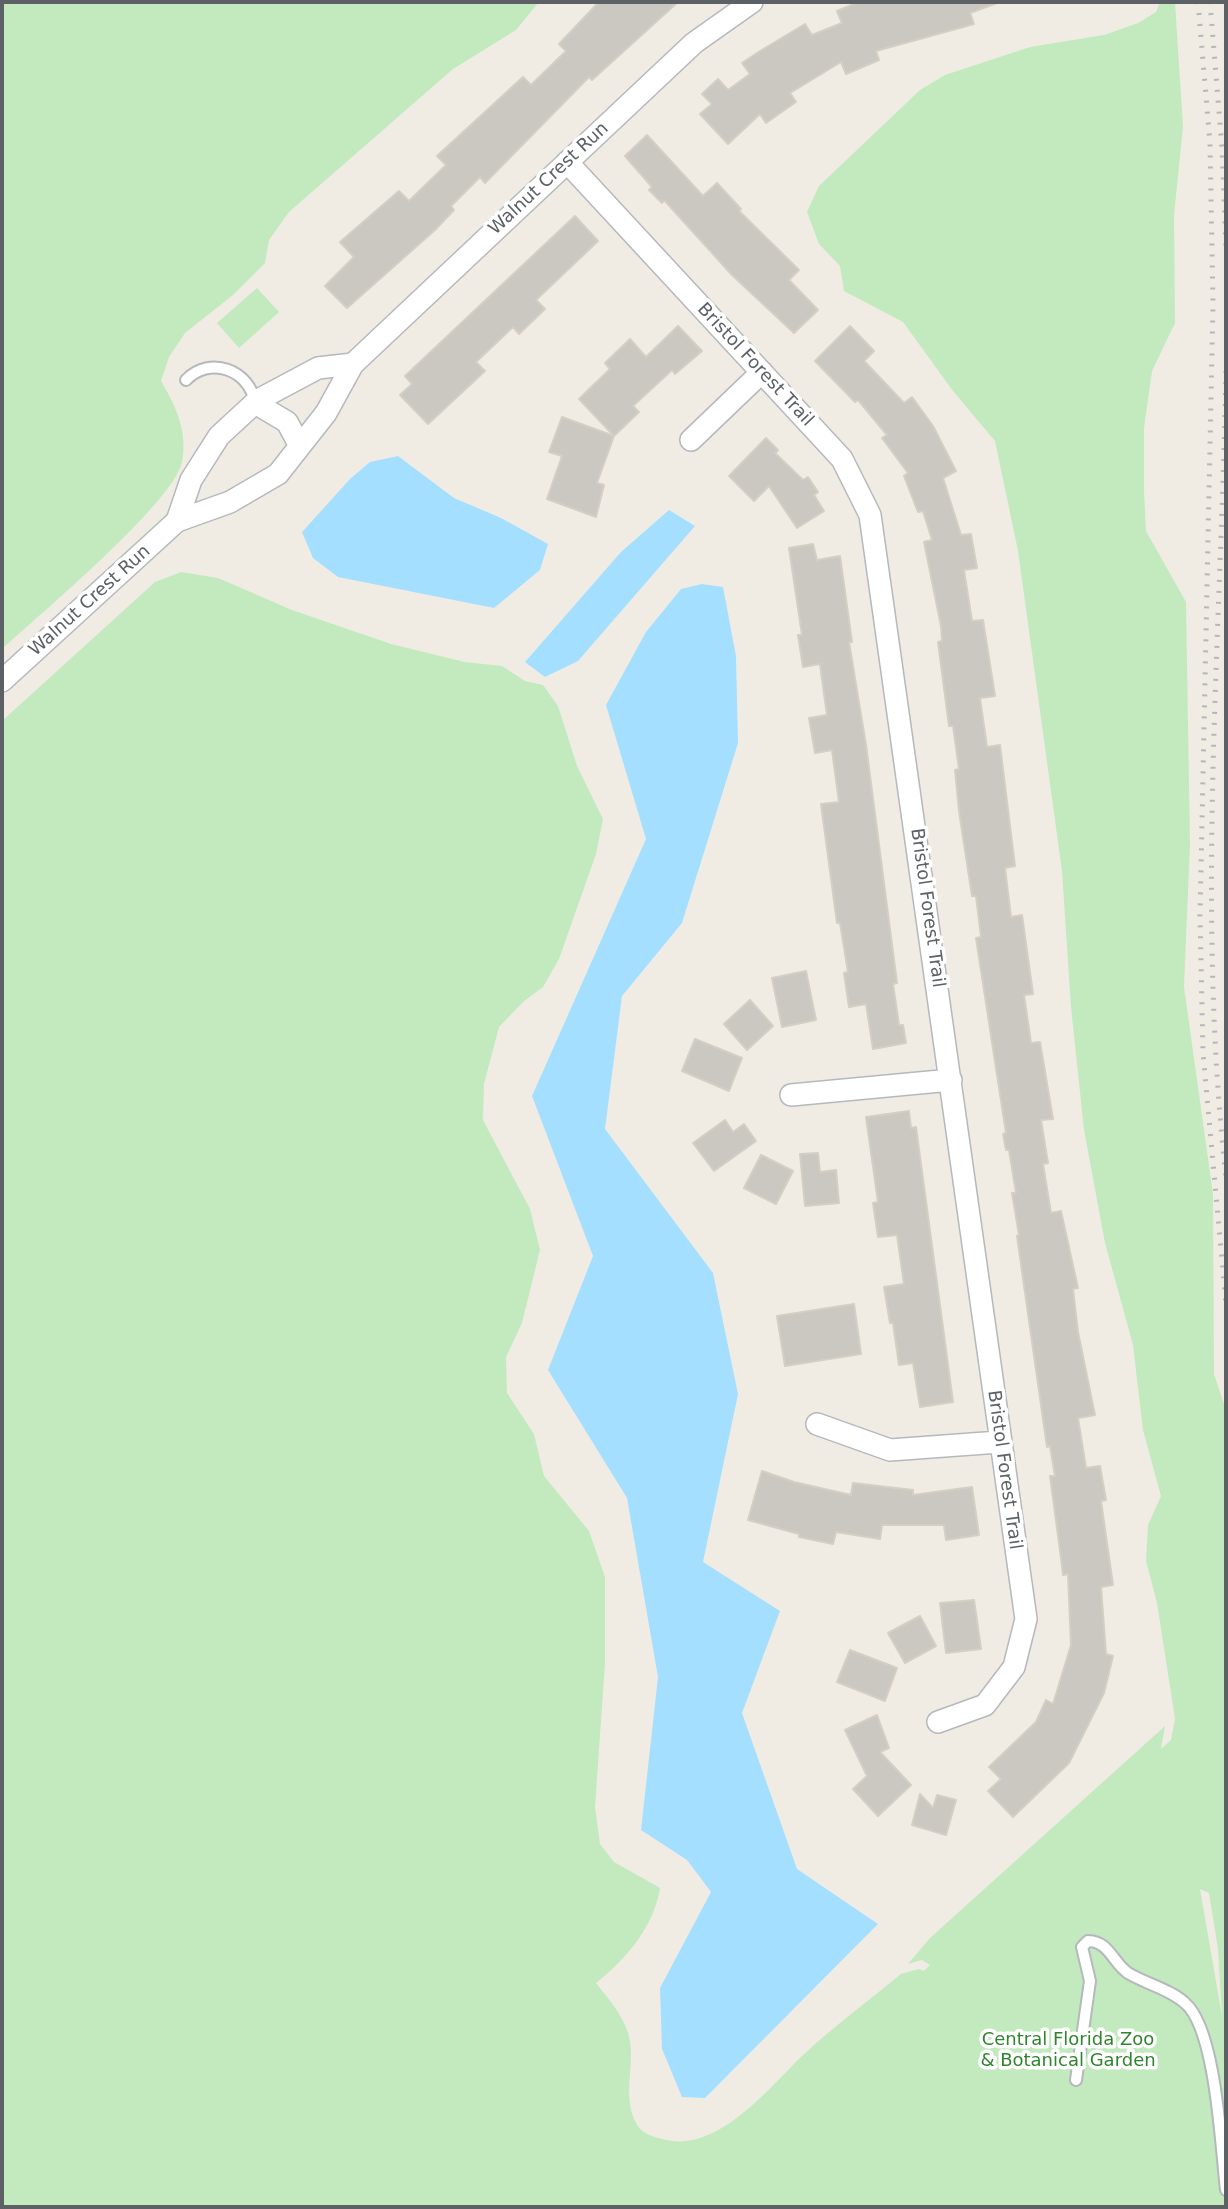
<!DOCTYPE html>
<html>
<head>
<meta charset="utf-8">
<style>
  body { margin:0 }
  #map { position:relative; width:1228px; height:2209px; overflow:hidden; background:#f0ece4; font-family:"DejaVu Sans",sans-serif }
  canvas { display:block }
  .frame { position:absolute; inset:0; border:4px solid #5c6166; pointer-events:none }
</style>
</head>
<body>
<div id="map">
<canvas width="1228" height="2209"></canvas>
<div class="frame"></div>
</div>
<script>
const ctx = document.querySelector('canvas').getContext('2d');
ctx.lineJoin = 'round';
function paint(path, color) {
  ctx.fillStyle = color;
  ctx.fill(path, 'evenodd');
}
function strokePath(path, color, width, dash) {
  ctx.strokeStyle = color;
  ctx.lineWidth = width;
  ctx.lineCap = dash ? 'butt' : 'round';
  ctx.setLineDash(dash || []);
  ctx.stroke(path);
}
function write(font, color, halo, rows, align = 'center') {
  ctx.font = font + ' "DejaVu Sans",sans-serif';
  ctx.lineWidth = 7;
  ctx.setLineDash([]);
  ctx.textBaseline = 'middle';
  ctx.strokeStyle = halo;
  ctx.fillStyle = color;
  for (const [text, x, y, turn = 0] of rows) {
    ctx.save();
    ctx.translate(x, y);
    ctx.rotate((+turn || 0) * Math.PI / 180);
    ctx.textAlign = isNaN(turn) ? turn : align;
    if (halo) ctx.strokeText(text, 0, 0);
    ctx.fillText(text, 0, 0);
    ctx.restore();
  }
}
const green = new Path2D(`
  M2,2H539L516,30L453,69L289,212L269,240L265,263L233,295L185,333L169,357L161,381C176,406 188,432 182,462C174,502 38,616 2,649Z
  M1160,2H1175L1183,127L1174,215L1175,323L1152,371L1144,428V490L1146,531L1186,602L1190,845L1184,987L1213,1194L1214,1374L1226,1410V2207H2V721L155,582L181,572L218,578L292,610L391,644L465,662L502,666L525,681L543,685L558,706L577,766L603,819L596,854L559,959L543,987L523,1002L499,1027L484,1084L483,1120L530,1209L540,1250L522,1323L506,1357L507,1393L534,1434L544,1476L589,1531L605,1577V1663L595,1807L600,1844L614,1862L660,1888C654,1927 626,1959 596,1983C608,1998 622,2014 628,2033C637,2061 621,2094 636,2123C641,2133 651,2136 662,2139C716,2155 768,2089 802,2056C833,2027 868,2001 901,1974L919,1969L924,1971L930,1965L922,1960L908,1964L930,1938L1165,1726L1161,1749L1171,1740L1175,1719L1157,1603L1146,1561L1148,1525L1161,1496L1143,1430L1133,1345L1105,1243L1084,1130L1071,1007L1062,871L1018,551L995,441L953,391L903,322L844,291L840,266L819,244L807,212L819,186L920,90L945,75L1030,47L1104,35L1138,23L1156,12ZM1200,1889L1209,1893L1218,1949L1222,2016Z
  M257,288L279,312L239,348L217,323Z`);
const water = new Path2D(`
  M398,456L454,498L501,518L548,544L540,570L494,608L338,577L313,558L302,532L350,479L370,462Z
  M669,510L695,526L578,661L545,677L525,662L621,552Z
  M702,584L723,587L736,656L738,743L682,923L622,996L605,1129L713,1273L738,1394L703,1562L780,1611L742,1713L797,1869L878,1924L705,2098L682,2097L662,2049L660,1988L711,1892L687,1860L641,1830L658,1677L627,1498L548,1370L593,1256L532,1096L646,839L606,705L646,632L681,589Z`);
const building = new Path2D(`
  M599,2H678L592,80L589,77L485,183L480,177L451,206L454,210L435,230L347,308L325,286L354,257L340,242L399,191L409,201L446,165L437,156L523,77L531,85L566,51L559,44Z
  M859,2L997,3L970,13L974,24L876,51L879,60L846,74L841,62L790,93L796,102L766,123L760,114L728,144L700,114L712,104L702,94L718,79L728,90L750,74L742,63L760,51L805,24L812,35L842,23L837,11Z
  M647,135L703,196L717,183L741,209L739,211L799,270L789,280L818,310L794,333L732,275L664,200L662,203L649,190L652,187L625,156Z
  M575,216L598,241L536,300L545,309L519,334L513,327L476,362L485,371L428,424L400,395L412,384L405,376Z
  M678,326L702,351L675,374L672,370L633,406L639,412L614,436L579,399L610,369L605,363L630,339L646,357Z
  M850,326L874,351L864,361L904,403L912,397L933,426L956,471L943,478L961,535L971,534L977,568L964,570L972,621L983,620L995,696L980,698L987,747L1000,745L1015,866L1005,868L1011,917L1022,915L1033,994L1024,995L1031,1043L1040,1042L1053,1119L1041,1120L1048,1163L1043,1164L1051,1213L1061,1211L1078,1288L1073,1289L1078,1332L1095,1415L1078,1418L1086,1468L1100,1466L1106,1500L1101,1501L1113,1585L1101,1587L1106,1654L1113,1656L1104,1693L1069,1763L1013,1817L988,1791L1001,1779L989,1767L1036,1722L1046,1700L1053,1704L1071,1645L1068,1574L1063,1575L1061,1558L1050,1476H1055L1050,1446L1047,1447L1017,1236L1019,1235L1012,1193H1016L1009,1150H1006L1003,1134L1006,1133L976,938L981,937L976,896H972L959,811L955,770L959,769L953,726H949L938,642L942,641L941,626L924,542L932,540L923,511L918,512L904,476L908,473L882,438L887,435L858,400L855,402L815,361Z
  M562,417L614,436L597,483L604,485L596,517L547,499L562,456L549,452Z
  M766,438L778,450L775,453L803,480L808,477L818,492L814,495L824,511L797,528L769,486L754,501L729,476Z
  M813,544L817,560L840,556L852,642H849L866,745L897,983L893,984L899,1025H903L906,1043L873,1049L866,1004L849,1007L844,973L848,972L840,923H837L821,804L839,802L832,750L815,753L809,718L827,715L820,664L803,667L798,635H802L789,548Z
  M806,971L816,1020L782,1027L772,978Z
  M750,1000L773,1026L747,1050L724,1024Z
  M695,1039L742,1058L729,1091L682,1071Z
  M909,1111L911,1128L916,1127L953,1402L920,1407L913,1363L899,1365L893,1323H890L884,1287L904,1284L897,1235L878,1237L873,1203L878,1202L866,1117Z
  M725,1120L733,1132L744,1124L756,1141L714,1171L693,1143Z
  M818,1153L820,1172L836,1170L839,1203L805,1206L800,1154Z
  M761,1155L793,1171L776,1204L744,1188Z
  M854,1304L861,1354L785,1366L777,1316Z
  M762,1471L794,1482L851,1495L853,1483L913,1490V1495L972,1487L979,1535L946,1540L944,1525H882L880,1539L836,1532L833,1544L799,1537V1534L748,1520Z
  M974,1600L981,1649L946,1653L940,1603Z
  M920,1616L936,1646L905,1663L888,1633Z
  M850,1650L897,1668L885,1701L837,1682Z
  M877,1715L889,1748L880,1752L911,1785L878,1816L853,1789L867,1776L845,1730Z
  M920,1794L933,1808L937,1795L956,1800L946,1835L912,1825Z`);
const lane = new Path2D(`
  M186,380C210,355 250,370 255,403
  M1076,2080L1090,1981L1082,1947L1088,1941C1109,1941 1113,1963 1128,1973C1146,1984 1170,1989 1185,2003C1216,2029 1221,2148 1226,2190`);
const street = new Path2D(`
  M567,162L842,459L870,515L1026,1619L1014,1667L985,1705L938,1722
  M255,403L287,422L300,446
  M691,440L762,372
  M177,521L191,480L219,436L258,400L318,368L353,364
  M2,681L177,521L230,502L278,474L326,413L353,364L694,43L752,2
  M791,1095L951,1080
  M817,1424L890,1450L999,1442`);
const rail = new Path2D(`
  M1198,2L1210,143L1213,304L1200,916L1203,1053L1226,1304
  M1210,2L1222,148L1226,247
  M1226,371C1221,639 1196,910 1226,1177`);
const streetNames = [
  ["Walnut Crest Run",549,179,-43],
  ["Bristol Forest Trail",755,365,47],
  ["Walnut Crest Run",90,601,-42],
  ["Bristol Forest Trail",927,908,82],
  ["Bristol Forest Trail",1004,1470,82]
];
const parkNames = [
  ["Central Florida Zoo",1068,2040],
  ["& Botanical Garden",1068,2061]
];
paint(green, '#c2eabe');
paint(water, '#a5dfff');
paint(building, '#cbc7c1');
strokePath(building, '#d5cec2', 2);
strokePath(lane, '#b5b8bc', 14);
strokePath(street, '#b5b8bc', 24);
strokePath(lane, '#fff', 10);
strokePath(street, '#fff', 21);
strokePath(rail, '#b5b6b7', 5, [2, 9]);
write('18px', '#5c6166', '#fff', streetNames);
write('18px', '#30842d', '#fff', parkNames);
</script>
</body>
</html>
